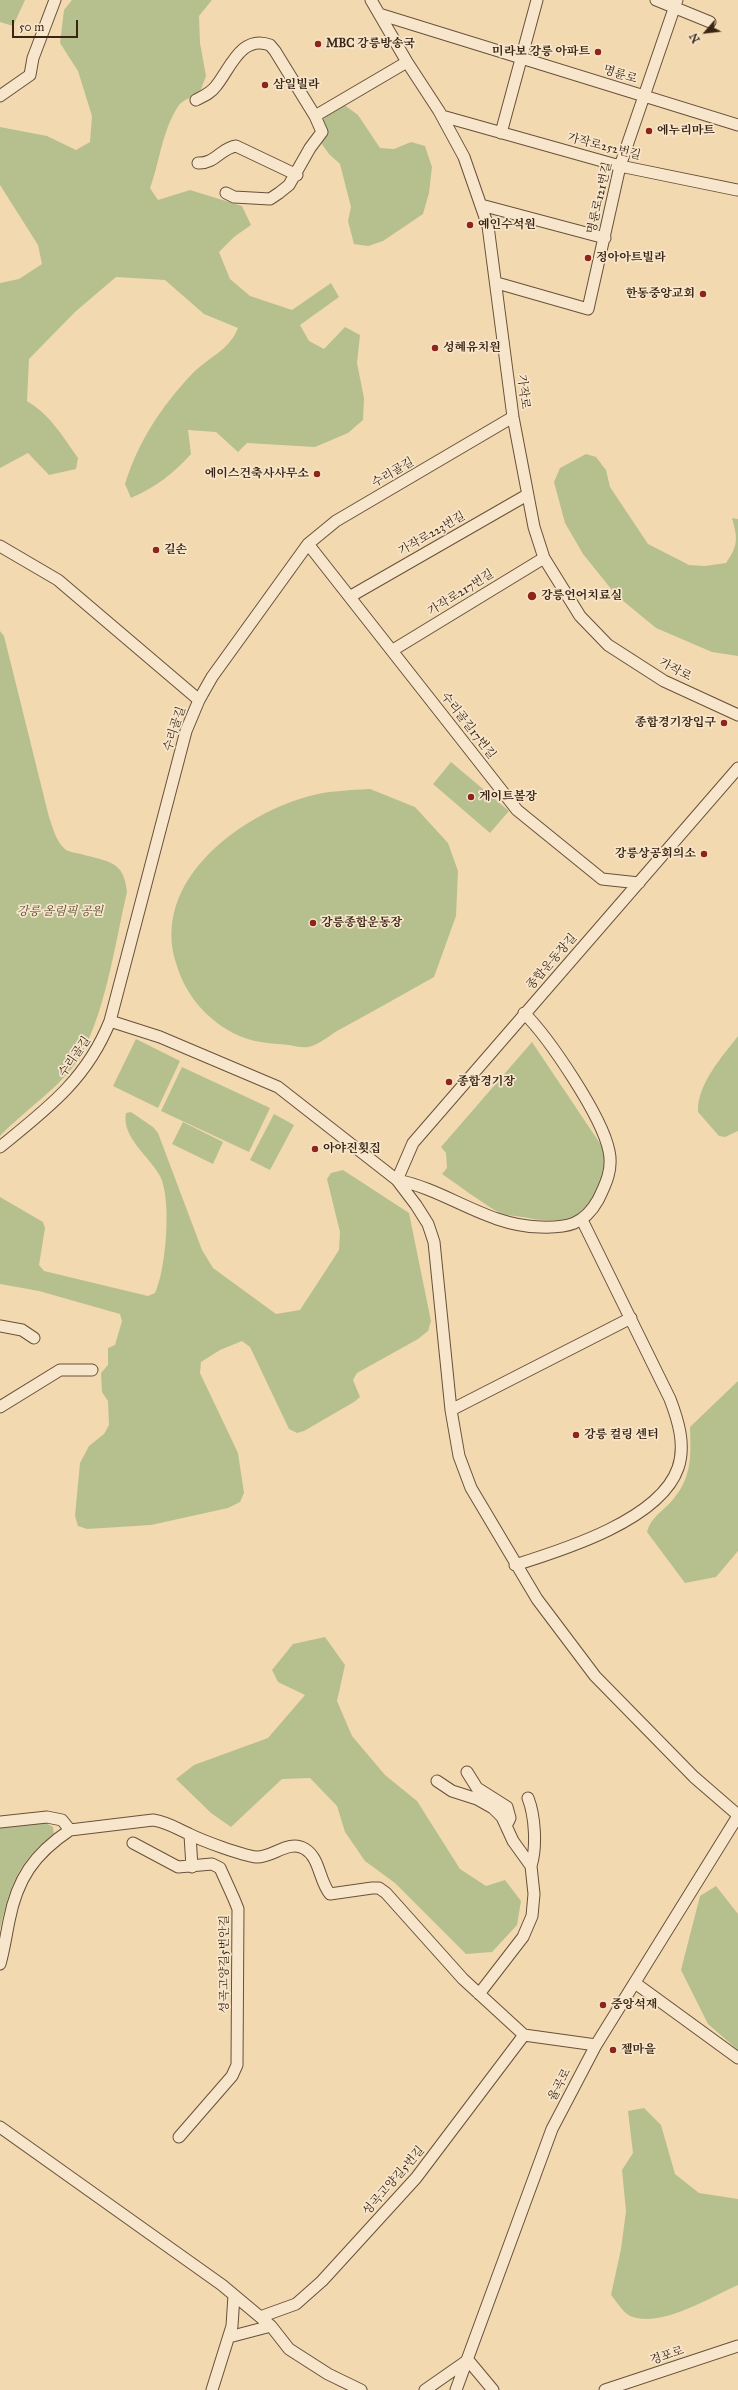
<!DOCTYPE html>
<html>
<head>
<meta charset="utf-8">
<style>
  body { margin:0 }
  #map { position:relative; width:738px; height:2390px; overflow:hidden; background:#f2d9b0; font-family:"IM FELL Great Primer",serif }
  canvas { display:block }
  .north { position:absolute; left:686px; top:12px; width:40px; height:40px; -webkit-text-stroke:3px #f7e6cc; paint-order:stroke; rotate:242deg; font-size:11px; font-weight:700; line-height:16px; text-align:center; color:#3a2413 }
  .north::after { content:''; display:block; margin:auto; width:14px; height:18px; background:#3a2413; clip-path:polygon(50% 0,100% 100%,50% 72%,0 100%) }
  .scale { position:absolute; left:12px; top:20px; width:66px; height:18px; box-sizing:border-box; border:2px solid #3a2413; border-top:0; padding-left:5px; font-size:12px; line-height:14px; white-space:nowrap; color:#3a2413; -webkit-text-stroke:3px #f7e6cc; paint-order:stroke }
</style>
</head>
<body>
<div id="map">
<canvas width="738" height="2390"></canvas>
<div class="north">N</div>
<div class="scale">50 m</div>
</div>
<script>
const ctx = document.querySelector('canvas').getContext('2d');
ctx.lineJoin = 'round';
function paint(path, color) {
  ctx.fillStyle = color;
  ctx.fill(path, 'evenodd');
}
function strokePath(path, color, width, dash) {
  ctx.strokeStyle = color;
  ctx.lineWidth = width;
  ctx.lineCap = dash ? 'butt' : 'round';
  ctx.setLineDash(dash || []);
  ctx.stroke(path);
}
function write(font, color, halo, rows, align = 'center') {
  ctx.font = font + ' "IM FELL Great Primer","Noto Serif KR",serif';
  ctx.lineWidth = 3.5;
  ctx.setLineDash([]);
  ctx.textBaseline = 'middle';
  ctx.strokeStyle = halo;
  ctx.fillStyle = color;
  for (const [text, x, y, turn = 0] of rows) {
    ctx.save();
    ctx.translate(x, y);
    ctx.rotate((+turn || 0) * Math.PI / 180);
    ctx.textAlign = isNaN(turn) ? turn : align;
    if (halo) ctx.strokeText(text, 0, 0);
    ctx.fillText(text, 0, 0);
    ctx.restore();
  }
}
const green = new Path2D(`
  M0,0H25L13,26L0,22Z
  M72,0H212L199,16L200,43L206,76L200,92C194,96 183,100 179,105C162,130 160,161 150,188L158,200L190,190L242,206L251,225L234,237L219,252L230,279L250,296L292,310L331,283L339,297L300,325L309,341L324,349L345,327L360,335L357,363L364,398L363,420L348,433L315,447L247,443L238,452L216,432L188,430L191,454C173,474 156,487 131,498L125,484C138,442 161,407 191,375C208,357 229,351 238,328L204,314L165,280L116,277L75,312L29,359L27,401C50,415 62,435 78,458L76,469L49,475L28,453L0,468V283L19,279L42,264L38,245L0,185V127L47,136L76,150L90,142L92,116L78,71L60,43L64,10Z
  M343,104L358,115L380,148L394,149L411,142L425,146L432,167L429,193L423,214L383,241L368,246L354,244L348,221L351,207L340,164L329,154L316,136C321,121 327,111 343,104Z
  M586,454L596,457L606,470L610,487L648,544L689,565L705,566L726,563C738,546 738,539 732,518L738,519V656L712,652L656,628L616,595L583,554L565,523L554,482L560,468Z
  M0,631L4,636L49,817C53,828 56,842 66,850C70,852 76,853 81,854C108,862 124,860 127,892C115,943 104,1023 75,1064C55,1091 24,1111 0,1136Z
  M451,762L509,811L490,833L433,784Z
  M370,789L415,807L448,843L458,871L456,916L434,977C402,995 370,1013 337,1031C329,1036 317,1046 308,1047C302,1048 295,1046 289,1045C269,1043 252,1043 233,1033C205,1018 185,994 176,963C151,882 237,817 306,797C326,791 349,790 370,789Z
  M738,1036V1131L725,1137L719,1136L698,1112C697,1084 722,1057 738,1036Z
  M136,1039L180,1061L158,1108L113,1086Z
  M532,1042L607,1154C601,1205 582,1229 528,1218C519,1216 506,1216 498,1212C479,1201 460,1186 442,1174L447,1168L446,1153L441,1147Z
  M182,1067L270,1108L249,1152L161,1111Z
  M131,1112L153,1127L158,1133L202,1250L213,1268L276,1314L300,1310L339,1250L340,1232L327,1179L331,1173L343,1170L409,1213L431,1321L428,1331L418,1339L357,1373L353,1380L360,1397L354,1402L304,1431L297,1433L289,1429L250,1347L242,1341L220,1350L201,1362L200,1373L238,1453L244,1493L240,1502L228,1508L151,1525L87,1529L78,1526L75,1516L80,1463L89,1446L104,1434L109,1425L108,1401L102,1392L101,1373L108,1365V1348L115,1345L122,1321L120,1314L39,1291L0,1284V1197L43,1222L45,1228L39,1265L44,1271L148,1296L155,1293C166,1270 172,1199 160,1176C150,1157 121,1137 126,1113Z
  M274,1114L294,1125L270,1170L250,1160Z
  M183,1122L223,1142L213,1164L172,1144Z
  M738,1381V1551L716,1577L685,1583L647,1532C650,1519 661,1512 670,1503C692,1479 691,1458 690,1427Z
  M325,1637L345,1665L337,1701L352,1736L385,1775L417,1801L460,1869L486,1886L505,1880L521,1901L517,1925L492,1952L466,1954L395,1883L365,1861L345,1832L337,1806L310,1778L282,1779L231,1827L211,1813L176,1779L194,1765L268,1738L305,1695L278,1682L272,1670L293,1644Z
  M46,1823L53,1827L54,1834C17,1862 10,1886 0,1929V1828Z
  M716,1886L738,1914V2050L708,2024L681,1970L700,1896Z
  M644,2108L661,2125L675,2174L699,2193L738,2199V2285C711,2297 659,2329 630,2316C623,2312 616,2301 611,2295L621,2249L626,2211L622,2170L633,2153L628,2111Z`);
const minor = new Path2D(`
  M371,0L407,62L439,111L464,157L488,226L513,417L534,527L544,558L580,616L608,645L664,681L738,715
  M656,0L710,22
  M379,14L738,125
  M0,96L30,75L33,58L55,0
  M196,100C204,96 211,93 216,86C230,69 241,34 270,45L275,51L315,116L407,62
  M442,116L620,166L737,190
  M501,133L537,0
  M198,163C215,164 221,148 236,146L297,175
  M226,193L234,197L270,199L279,193L289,185L310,148L322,132L315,116
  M481,205L605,238
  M497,283L588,309L620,166L677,0
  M308,544L517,810L602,879L639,883
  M0,546L58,580L199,700
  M351,596L527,495
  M393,650L544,558
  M524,1013C549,1038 602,1116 609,1151C613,1169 606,1184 598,1200C584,1225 567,1228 540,1227C487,1226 447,1190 397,1180L413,1143L738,768
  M110,1021L160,1037L278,1087L397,1180L416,1205L428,1224L434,1242L451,1410L459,1456L471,1488L537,1599L595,1676L694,1777L738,1815
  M0,1147C47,1109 87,1079 110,1021L186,731L199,700L212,677L308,544L336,521L513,417
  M0,1326L22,1330L34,1338
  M0,1407L60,1370H92
  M451,1410L631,1318
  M515,1565C563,1550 660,1520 678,1468C686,1445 678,1420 670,1399L582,1220
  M467,1772L477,1788L507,1807L510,1818L506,1826
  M437,1781L452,1791L477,1799L493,1808L502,1817L513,1841L531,1866L534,1894L532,1916L523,1937L479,1994
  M528,1798C535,1816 537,1847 531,1866
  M0,1822L47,1817L62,1820L70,1830L153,1820C167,1822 176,1828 189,1834C203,1841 241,1855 256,1857C273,1858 288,1839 305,1849C320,1858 319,1881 330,1894L372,1888H379L386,1893L463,1979L524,2035L596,2045
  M190,1835L192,1867
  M133,1843L178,1867L212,1864L220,1868L234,1899L238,1909L237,2065L232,2076L179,2137
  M0,1964C4,1950 6,1936 9,1921C17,1879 34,1854 70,1830
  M635,1983L738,2058
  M0,2127L222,2285L271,2326L289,2349L328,2374L361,2390
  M260,2317L296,2304L322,2281L416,2178L524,2035
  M229,2337L271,2326
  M212,2390L232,2326L234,2295
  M425,2390L468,2360L493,2390
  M456,2390L552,2129L596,2045L738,1816
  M605,2390L738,2346`);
const markers = [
  [318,44,4,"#8f2418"],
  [598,52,4,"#8f2418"],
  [265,85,4,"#8f2418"],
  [649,131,4,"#8f2418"],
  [470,225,4,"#8f2418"],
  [588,258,4,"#8f2418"],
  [703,294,4,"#8f2418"],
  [435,348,4,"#8f2418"],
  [317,474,4,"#8f2418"],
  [156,550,4,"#8f2418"],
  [532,596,5,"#8f2418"],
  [724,723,4,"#8f2418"],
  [471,797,4,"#8f2418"],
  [704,854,4,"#8f2418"],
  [313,923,4,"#8f2418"],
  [449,1082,4,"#8f2418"],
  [315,1149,4,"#8f2418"],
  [576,1435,4,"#8f2418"],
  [603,2005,4,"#8f2418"],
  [613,2050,4,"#8f2418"]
];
const poiNames = [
  ["MBC 강릉방송국",326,44],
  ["미라보 강릉 아파트",590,52,"right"],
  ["삼일빌라",273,85],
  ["에누리마트",657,131],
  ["예인수석원",478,225],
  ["정아아트빌라",596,258],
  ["한동중앙교회",695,294,"right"],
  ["성혜유치원",443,348],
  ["에이스건축사사무소",309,474,"right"],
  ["길손",164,550],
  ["강릉언어치료실",541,596],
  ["종합경기장입구",716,723,"right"],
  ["게이트볼장",479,797],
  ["강릉상공회의소",696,854,"right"],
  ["강릉종합운동장",321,923],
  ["종합경기장",457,1082],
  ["아야진횟집",323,1149],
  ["강릉 컬링 센터",584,1435],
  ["중앙석재",611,2005],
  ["젤마을",621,2050]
];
const streetNames = [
  ["명륜로",620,75,17],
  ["가작로252번길",604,147,14],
  ["명륜로121번길",600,198,-77],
  ["가작로",523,392,83],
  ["수리골길",393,473,-30],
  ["가작로223번길",432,534,-30],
  ["가작로217번길",461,593,-32],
  ["가작로",675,670,28],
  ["수리골길17번길",468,726,52],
  ["수리골길",175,729,-72],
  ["종합운동장길",552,962,-49],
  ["수리골길",75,1057,-55],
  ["성곡고양길5번안길",225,1964,-90],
  ["율곡로",560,2085,-63],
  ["성곡고양길5번길",394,2181,-49],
  ["경포로",667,2356,-18]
];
const parkNames = [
  ["강릉 올림픽 공원",60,912]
];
paint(green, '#b6c08f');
strokePath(minor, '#68513a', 13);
strokePath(minor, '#f7e6cc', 11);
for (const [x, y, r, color] of markers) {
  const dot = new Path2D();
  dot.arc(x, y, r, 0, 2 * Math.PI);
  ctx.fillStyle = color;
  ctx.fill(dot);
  strokePath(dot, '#f7e6cc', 1.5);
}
write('bold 12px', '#3a2413', '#f7e6cc', poiNames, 'left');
write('12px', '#3a2413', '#f7e6cc', streetNames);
write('italic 12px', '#594b32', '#f7e6cc', parkNames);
</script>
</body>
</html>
